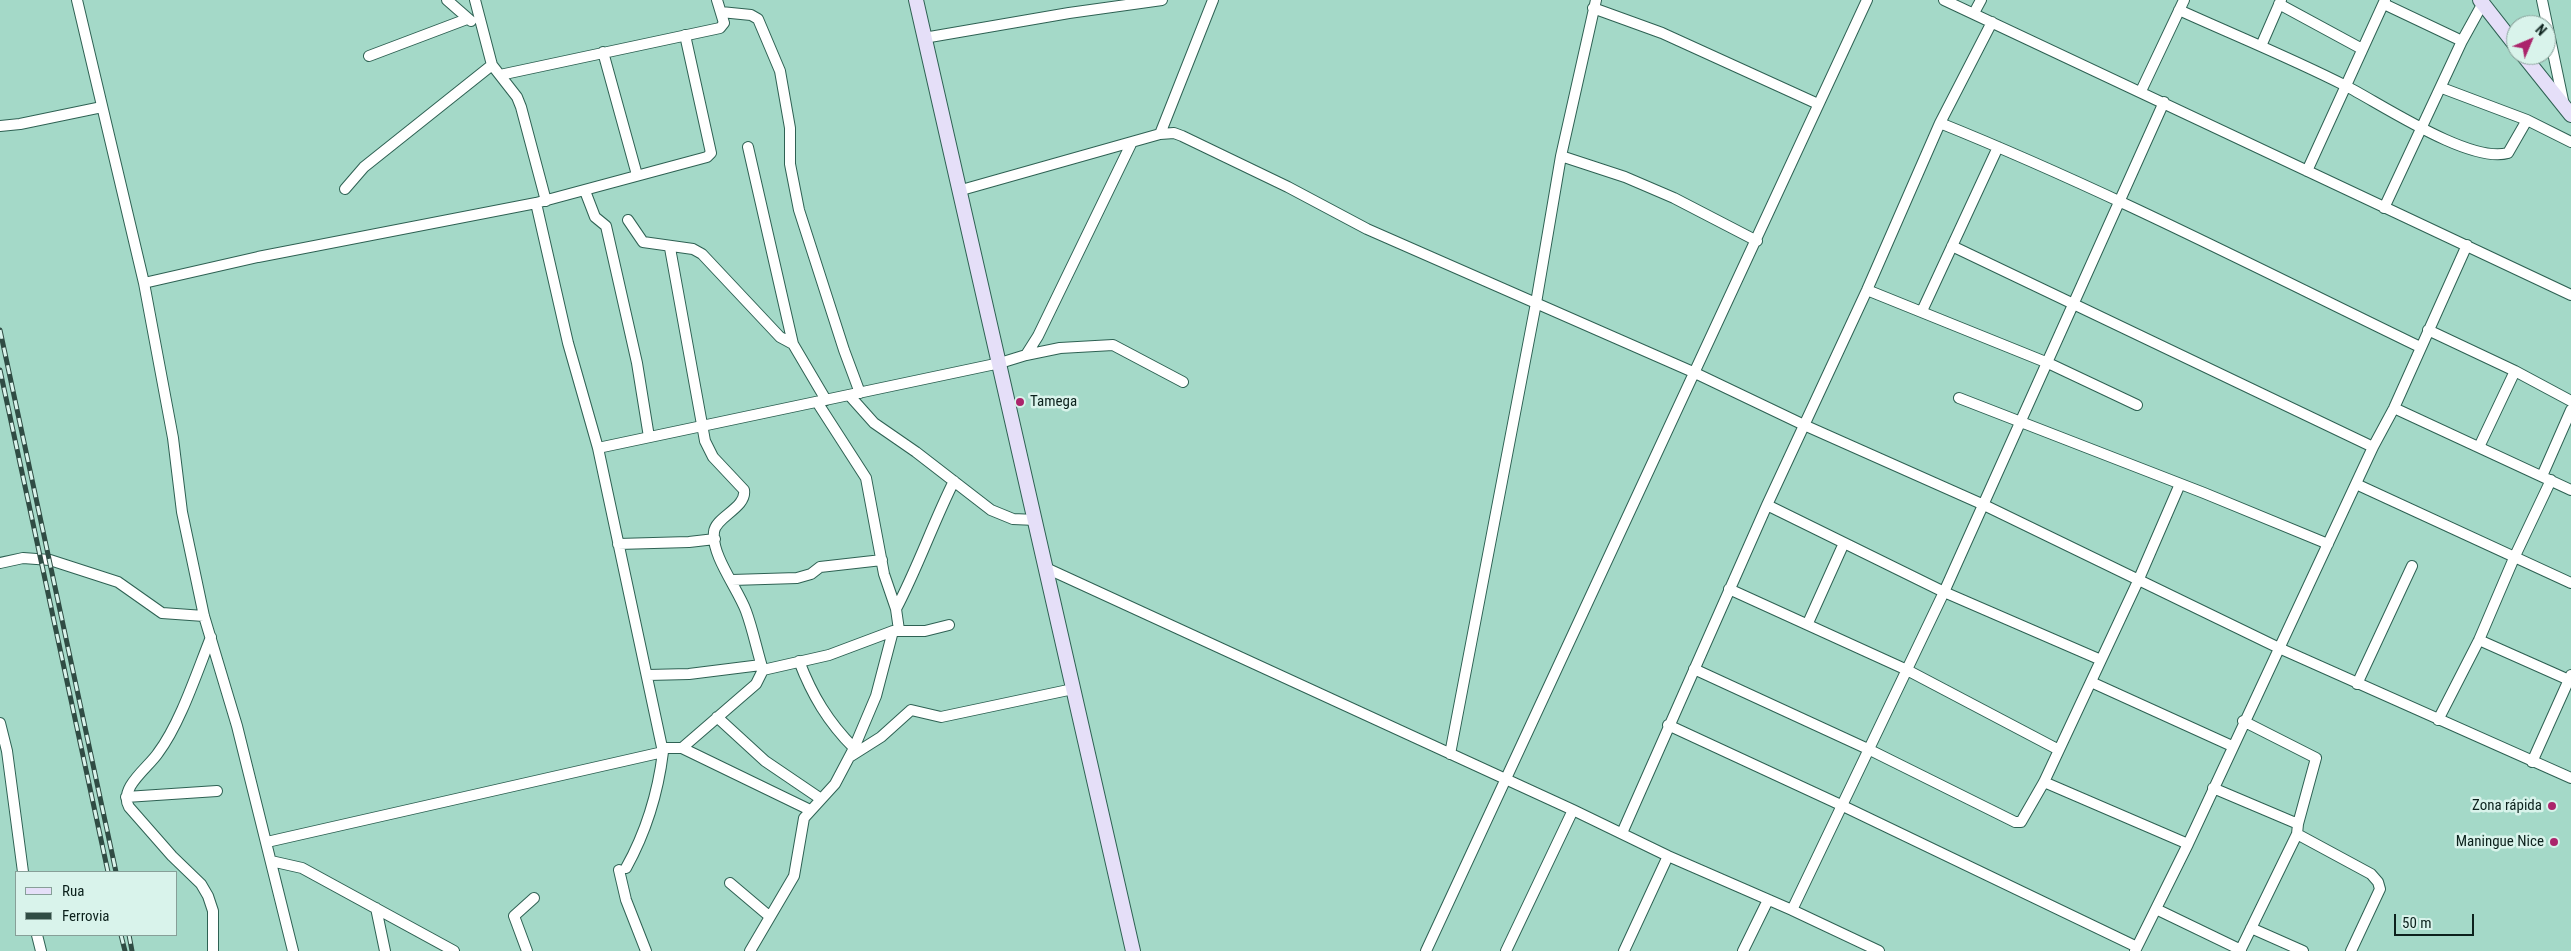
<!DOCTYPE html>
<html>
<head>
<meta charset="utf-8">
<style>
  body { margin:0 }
  #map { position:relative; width:2571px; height:951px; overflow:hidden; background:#a4d9c8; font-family:"Roboto Condensed",sans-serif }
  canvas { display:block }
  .legend { position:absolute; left:15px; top:871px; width:162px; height:65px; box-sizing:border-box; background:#d9f3eb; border:1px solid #879f98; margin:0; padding:6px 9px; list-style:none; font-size:15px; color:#0c211c }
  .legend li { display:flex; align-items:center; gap:10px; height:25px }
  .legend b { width:25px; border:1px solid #879f98 }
  .north { position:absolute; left:2506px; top:15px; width:50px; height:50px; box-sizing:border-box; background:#d9f3eb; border:1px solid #879f98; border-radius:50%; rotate:45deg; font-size:14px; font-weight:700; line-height:20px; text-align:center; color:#0c211c }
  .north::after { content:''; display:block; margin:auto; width:18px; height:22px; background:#ab246b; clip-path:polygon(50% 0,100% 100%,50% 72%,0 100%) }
  .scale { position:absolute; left:2394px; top:914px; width:80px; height:22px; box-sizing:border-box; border:2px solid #0c211c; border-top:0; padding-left:6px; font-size:15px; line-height:18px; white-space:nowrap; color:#0c211c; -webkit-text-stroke:4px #d9f3eb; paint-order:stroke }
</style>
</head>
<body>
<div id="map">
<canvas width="2571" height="951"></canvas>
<ul class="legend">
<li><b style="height:6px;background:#e5dff8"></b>Rua</li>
<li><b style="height:6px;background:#304c44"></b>Ferrovia</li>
</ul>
<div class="north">N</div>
<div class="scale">50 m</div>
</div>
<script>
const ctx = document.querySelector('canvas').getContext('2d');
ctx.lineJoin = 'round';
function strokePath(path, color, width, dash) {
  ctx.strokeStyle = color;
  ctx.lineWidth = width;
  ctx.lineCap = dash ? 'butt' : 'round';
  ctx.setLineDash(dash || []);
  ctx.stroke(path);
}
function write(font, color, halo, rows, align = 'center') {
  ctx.font = font + ' "Roboto Condensed",sans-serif';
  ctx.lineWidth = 5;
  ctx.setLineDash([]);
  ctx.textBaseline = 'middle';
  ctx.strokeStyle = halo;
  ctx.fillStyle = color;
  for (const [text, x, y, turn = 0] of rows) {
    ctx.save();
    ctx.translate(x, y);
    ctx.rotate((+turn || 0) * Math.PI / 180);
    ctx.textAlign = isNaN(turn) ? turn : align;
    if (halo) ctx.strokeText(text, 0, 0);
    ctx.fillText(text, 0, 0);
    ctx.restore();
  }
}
const street = new Path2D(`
  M77,0L144,283L173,438L182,512L204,616L237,726L293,951
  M447,0L471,21
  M475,0L492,65L517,97L521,107L546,201
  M1944,0L2571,295
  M2542,0L2564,105
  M2279,4L2362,49
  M2384,4L2462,41
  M1593,8L1662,33L1818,104
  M2179,10C2234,35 2291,58 2346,86C2381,104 2470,164 2508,153L2527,120L2571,142
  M721,12L751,15L758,19L780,71L790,128V164L799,210L844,350L860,393
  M1974,13L1981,0
  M924,38L1069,13L1162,0
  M2261,46L2281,0
  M603,52L637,175
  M369,56L467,19
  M500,75L720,28L724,23L717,0
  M2442,88L2527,120
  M2141,91L2184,0
  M1940,123C2104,189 2261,270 2420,347
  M0,126L20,124L102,107
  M1160,134L1213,0
  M748,147L793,344L826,400
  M1561,156L1625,177L1674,198L1757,241
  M2307,171L2385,0
  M345,189L364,167L492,65
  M585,191L595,217L606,226L637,363L649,437
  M958,191L1160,134L1174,133L1182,136L1288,187L1367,229L1693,372L1804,425L1984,505L2279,648L2571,778
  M2384,208L2462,41L2483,3
  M628,220L643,242L693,249L702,254L780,337L793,344
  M1952,246L2373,447
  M670,248L705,441L713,457L744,490C747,508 715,517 714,532C711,555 738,589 746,611C753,630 757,651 763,670L756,684L682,748
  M144,283L258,257L536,203L707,157L711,153L685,35
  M1867,290L2048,363L2137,405
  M1922,311L1998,147
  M2428,330L2515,371L2571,401
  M1026,355L1060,348L1113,345L1183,382
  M849,395L874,423L916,452L991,510L1013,519L1036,520
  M1959,398L2204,493L2328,544
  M817,402L866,478L884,574L896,609L899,630
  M2394,408L2571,490
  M2479,447L2515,371
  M598,448L1000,363L1026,355L1038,336L1132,142
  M2542,476L2571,410
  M2356,484L2571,583
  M1767,505L1944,592L2101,660
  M618,544L689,542L715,539
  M0,563L23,558L50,560L118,582L162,613L204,616
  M1046,568L1573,810L1668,856L1792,910L1879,951
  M732,580L797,578L811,574L820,567L882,560
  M1729,589L1907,670L2059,750
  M896,609C918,567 933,523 954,481
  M1808,623L1844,543
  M211,637C197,672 180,724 158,753C149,767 118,788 129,807L172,856L201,884L208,896L213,911V951
  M2479,640L2569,680
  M799,661C812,695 828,722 854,748
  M1694,669L1870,750L2015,822H2021L2044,782L2138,581L2180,484
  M763,670L829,655L893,631H925L949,625
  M648,675L689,674L761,665
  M2091,682L2232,746
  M2357,684L2412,566
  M717,717L765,761L821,799
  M2438,720L2479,640L2514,558L2551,480
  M2243,721L2316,758L2298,824
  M0,723L7,751L23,872
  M1668,725L1843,806L2137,947
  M663,748H682L810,810
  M1450,754L1536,303L1561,156L1596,0
  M851,756L881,737L911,710L941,717L1073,689
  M2532,762L2571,675
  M2044,782L2188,844
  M2213,788L2298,824L2297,834L2371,874L2378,882L2380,889L2351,951
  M126,797L217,791
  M1622,833L1767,505L1867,290L1940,123L1992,22
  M267,842L663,752L598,448L568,343L536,203
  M271,861L302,868L454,951
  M626,868C646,832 658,793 663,752
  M619,870L626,900L646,951
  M730,883L769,916
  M376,908L385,951
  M2156,909L2241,950
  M1792,910L1944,592L2164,102
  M2251,928L2303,951
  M37,935L41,951
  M527,951L514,916L534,898
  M750,951L794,876L804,818L835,784L854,748L876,696L893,631
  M1426,951L1867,0
  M1506,951L1573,810
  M1624,951L1668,856
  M1743,951L1768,900
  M2135,951L2188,844L2373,447L2394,408L2467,245
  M2240,951L2297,834`);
const secondary = new Path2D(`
  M916,0L1133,951
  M2480,0L2516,46
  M2523,55L2571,115`);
const rail = new Path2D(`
  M0,330L116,872
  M0,370L108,872
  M121,935L125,951
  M129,935L132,951`);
const markers = [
  [1020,402,5,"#ab246b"],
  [2552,806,5,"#ab246b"],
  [2554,842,5,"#ab246b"]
];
const poiNames = [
  ["Tamega",1030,402,"left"],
  ["Zona rápida",2542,806],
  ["Maningue Nice",2544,842]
];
strokePath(street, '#2e6153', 12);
strokePath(secondary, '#2e6153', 16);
strokePath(street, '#fff', 10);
strokePath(secondary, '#e5dff8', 14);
strokePath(rail, '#304c44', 5);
strokePath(rail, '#d9f3eb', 3, [9]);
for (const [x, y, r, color] of markers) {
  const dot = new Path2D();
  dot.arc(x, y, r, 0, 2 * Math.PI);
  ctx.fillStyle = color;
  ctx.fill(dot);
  strokePath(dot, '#d9f3eb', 2);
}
write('15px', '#0c211c', '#d9f3eb', poiNames, 'right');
</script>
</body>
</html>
